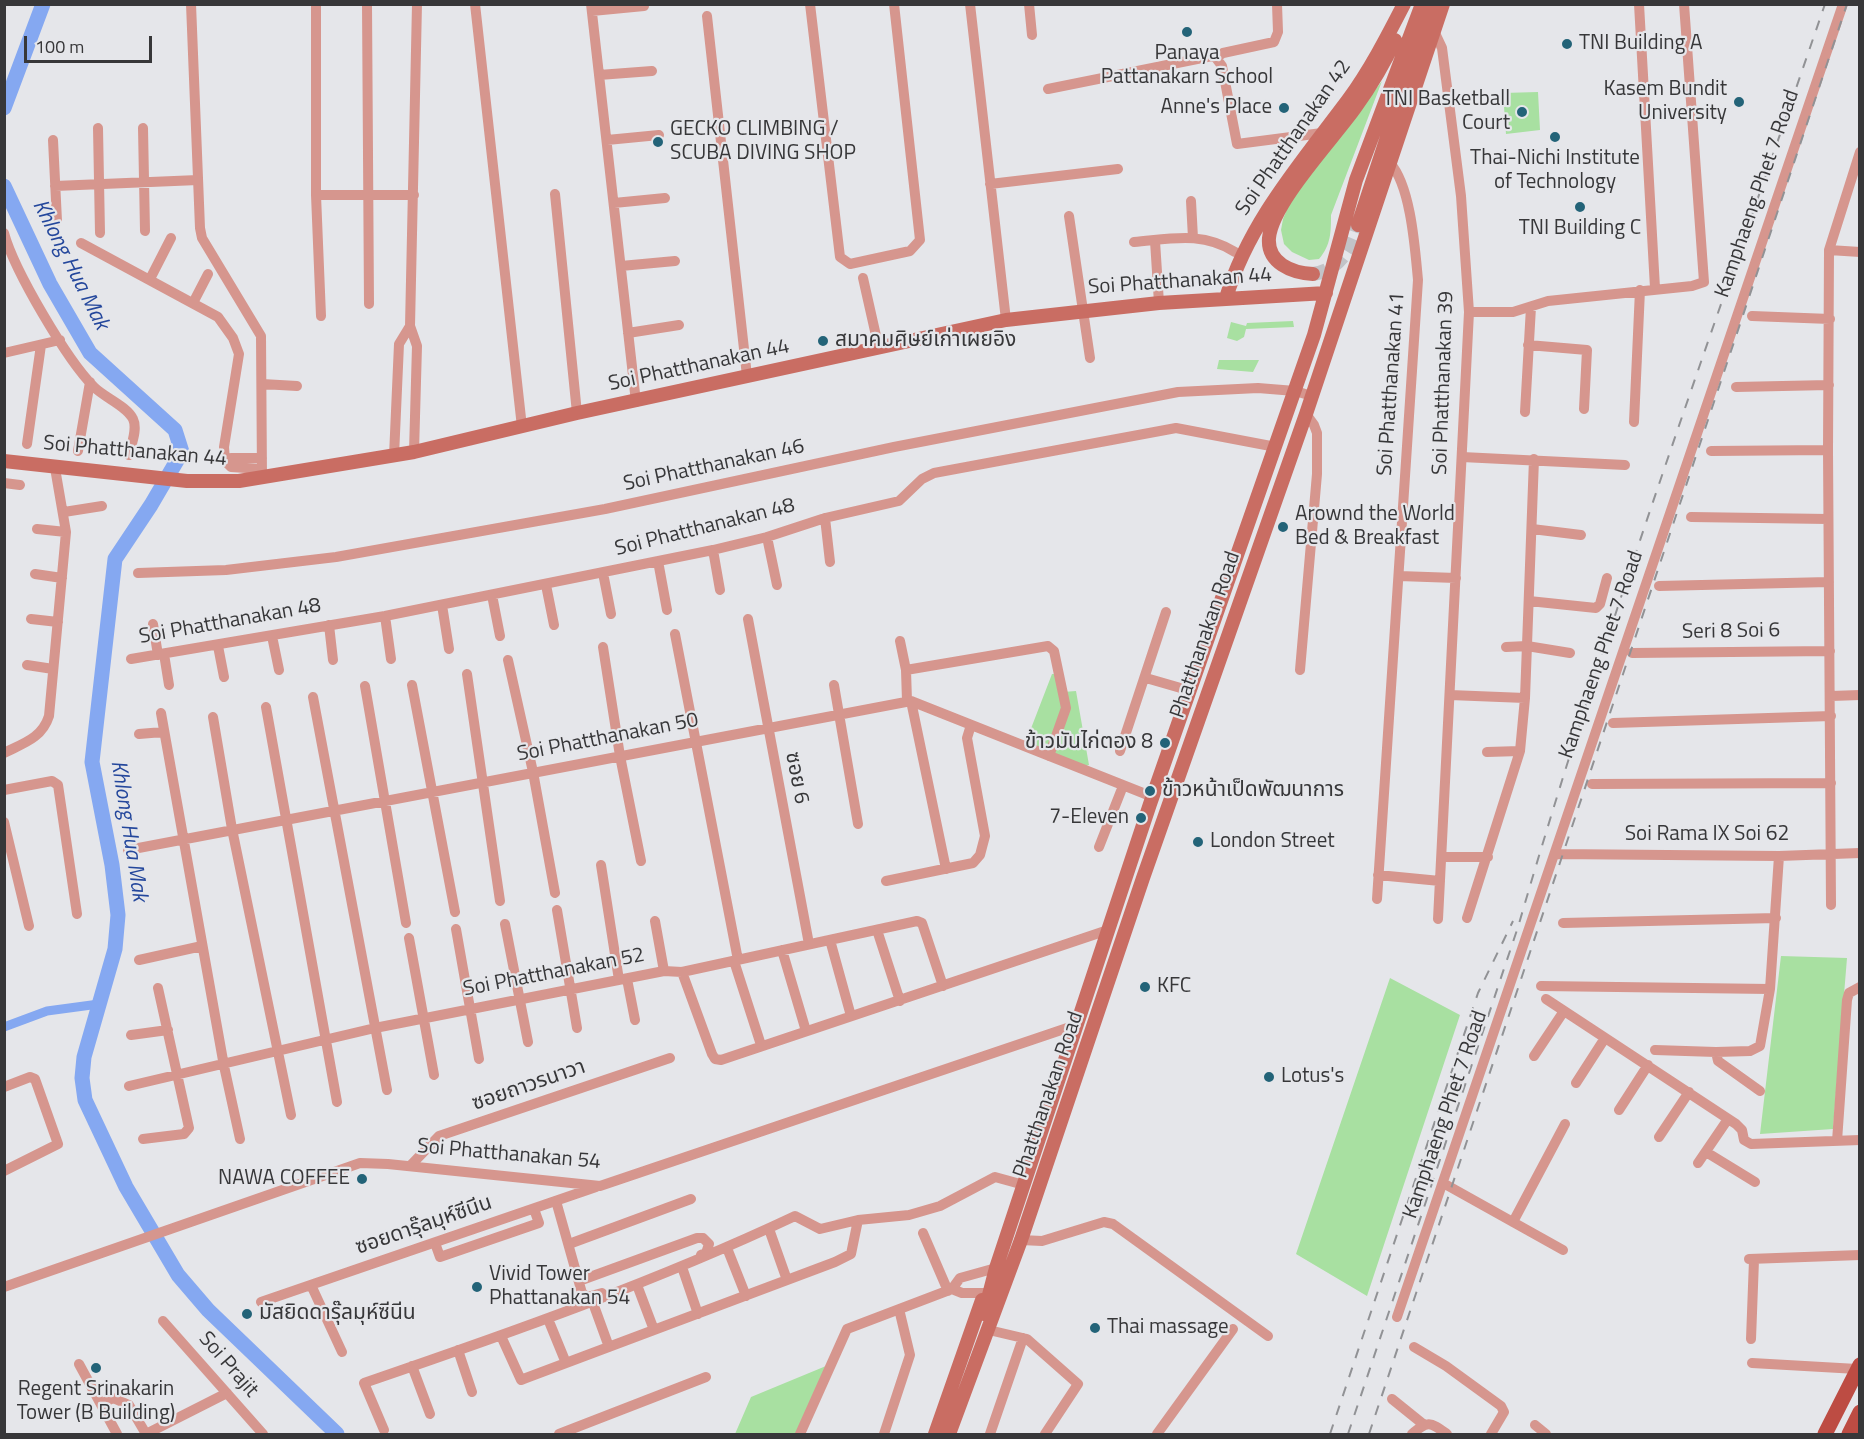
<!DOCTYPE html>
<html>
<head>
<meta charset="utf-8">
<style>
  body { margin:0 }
  #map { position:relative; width:1864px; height:1439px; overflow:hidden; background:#e5e6ea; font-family:"Titillium Web",sans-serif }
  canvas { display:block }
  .frame { position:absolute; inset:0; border:6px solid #373739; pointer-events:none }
  .scale { position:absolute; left:24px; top:36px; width:128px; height:27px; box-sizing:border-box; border:3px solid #373739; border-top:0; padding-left:8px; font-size:18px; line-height:21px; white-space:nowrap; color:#373739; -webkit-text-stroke:4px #e5e6ea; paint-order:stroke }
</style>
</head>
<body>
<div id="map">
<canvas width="1864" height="1439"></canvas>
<div class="frame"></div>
<div class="scale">100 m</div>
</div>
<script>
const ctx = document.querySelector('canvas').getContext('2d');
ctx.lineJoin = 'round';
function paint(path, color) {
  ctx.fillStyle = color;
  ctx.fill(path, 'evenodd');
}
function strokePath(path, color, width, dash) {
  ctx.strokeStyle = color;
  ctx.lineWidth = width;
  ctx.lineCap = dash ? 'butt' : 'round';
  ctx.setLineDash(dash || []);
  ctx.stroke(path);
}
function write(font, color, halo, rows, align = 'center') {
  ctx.font = font + ' "Titillium Web","Noto Sans Thai",sans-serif';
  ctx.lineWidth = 4.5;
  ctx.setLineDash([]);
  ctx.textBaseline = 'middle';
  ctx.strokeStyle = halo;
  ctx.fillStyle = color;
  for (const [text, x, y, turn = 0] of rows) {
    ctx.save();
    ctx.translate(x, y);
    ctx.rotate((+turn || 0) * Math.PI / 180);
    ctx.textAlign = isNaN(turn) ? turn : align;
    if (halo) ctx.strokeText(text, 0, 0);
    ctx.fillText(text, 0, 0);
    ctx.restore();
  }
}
const green = new Path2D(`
  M1382,81L1331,215C1331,232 1331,245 1319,259L1309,260L1292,252L1284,244L1281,230L1283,219L1290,202L1313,170Z
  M1538,92L1540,130L1506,134L1503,93Z
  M1293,321L1294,327L1246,329L1244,337L1237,341L1227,338L1231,322L1246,326L1247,323Z
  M1219,360H1259L1253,372L1217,369Z
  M1052,674H1059L1063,692L1076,691L1089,765L1082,767L1025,744Z
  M1781,956L1847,958L1833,1129L1760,1134Z
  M1390,978L1460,1015L1367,1296L1296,1254Z
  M826,1366L797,1434H735L751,1397Z`);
const canal = new Path2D(`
  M4,1027L47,1011L99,1004`);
const river = new Path2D(`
  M4,108L43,4
  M4,186L50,284L90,353L175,430L182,452L151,505L115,559L92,762L112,865L118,915L115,949L84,1057L82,1078L85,1100L126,1187L178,1275L208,1310L337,1434`);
const secondaryTunnel = new Path2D(`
  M1313,274C1340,270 1350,249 1358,225`);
const street = new Path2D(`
  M191,4L200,228L202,238L261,336L262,478
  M316,4V195L321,316
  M367,4L369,304
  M475,4L522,427
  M591,4L636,402
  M810,4L840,257L850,264L910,251L920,240L894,4
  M970,4L1006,320
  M1029,4L1032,35
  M1639,4L1655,288
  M592,11L644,6
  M707,16L747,376
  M1434,31L1442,48L1461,196L1469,312L1438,919
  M1216,58L1223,53L1274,42L1278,32L1277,4
  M599,75L652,71
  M1048,89L1212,56L1216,58L1222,66L1237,144L1322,133
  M98,128L100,233
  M143,128L145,231
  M53,140L57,221
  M607,140L659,135
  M990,184L1118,169
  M55,186L198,180
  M555,194L577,413
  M316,195H414
  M1191,201L1193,238
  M614,203L665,198
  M1069,216L1090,358
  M4,233C14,270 67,360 94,387C105,398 127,406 133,419C138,429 131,445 129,455
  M1155,241L1159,303
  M1134,242C1171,239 1202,231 1235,252
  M81,243L218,317L233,338L239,354L224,447L225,461L231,467L262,469
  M1829,250L1860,252
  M621,266L675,261
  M863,278L879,349
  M150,279L171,238
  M194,301L208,274
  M1469,312H1513L1548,301L1692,286L1704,282L1684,4
  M1752,316L1830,319
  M628,333L679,325
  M1528,345L1587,350L1584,409
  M4,353L60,340
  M262,384L297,386
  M1736,387L1829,385
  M1525,412L1531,307
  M1634,422L1640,290
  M27,444L41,345
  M78,451L90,382
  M1711,451L1828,450
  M414,452L417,346L410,326L417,4
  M394,456L399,344L410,326
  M1462,457L1625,465
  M225,461L231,458H262
  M4,483L20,485
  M64,512L102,506
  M1691,517L1828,519
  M825,518L830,562
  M37,529L66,532
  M1532,529L1581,535
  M767,537L777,585
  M713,550L720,590
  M658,561L667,610
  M138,573L226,570L336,557L605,509L894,447L1178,392L1258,388L1295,391L1312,396
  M603,573L611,614
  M35,574L62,578
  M1399,576L1456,578
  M546,585L554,625
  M1659,586L1829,582
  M492,595L500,636
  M1529,601L1596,608L1600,604L1607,578
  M442,605L449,649
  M385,616L391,659
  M31,619L58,622
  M748,619L809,944
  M153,624L158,655
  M329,625L333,660
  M675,634L738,960
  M272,636L279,670
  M900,641L906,670L907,701
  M218,646L224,677
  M603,647L620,756L641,861
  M1506,647L1527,646L1570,653
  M1632,653L1830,651
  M164,654L169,685
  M131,659L385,616L713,550L767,537L825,518L899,501L922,479L934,473L1176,428L1276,447
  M508,660L533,772L555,893
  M27,665L53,669
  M906,670L1048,646L1054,651L1066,708L1049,756
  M1300,670L1317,474V433L1314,425L1306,414
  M467,674L500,901
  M1146,678L1191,691
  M412,685L455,912
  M834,685L858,824
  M365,686L406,923
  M1450,695L1525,698
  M1831,696L1860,695
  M313,697L387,1090
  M911,701L946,869
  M266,707L337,1102
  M161,713L224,1066L240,1139
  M213,717L232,829L291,1115
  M1613,723L1831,716
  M139,734L163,732
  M1120,751L1166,612
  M1487,752L1520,751
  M4,753C24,743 42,738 49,716L66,532L55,468
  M1592,784L1831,783
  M4,790L52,781L58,785L77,914
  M4,822L29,926
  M1099,847L1121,791
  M128,850L911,701L1153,797
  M1555,854L1779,856L1860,853
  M1442,857H1488
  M601,865L619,980
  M1378,875L1440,881
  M886,881L973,863L980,855L985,836L967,738L971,725
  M1377,899L1418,280C1415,249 1411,186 1390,163
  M1831,905L1828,450L1829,250L1860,152
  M557,910L577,1028
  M1467,918L1520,751L1525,698L1534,459
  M655,921L664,971
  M1563,923L1776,918
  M505,924L528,1042
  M456,929L479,1059
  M877,930L900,1001
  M409,938L434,1075
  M830,940L851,1016
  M782,950L806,1031
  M139,960L202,946
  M734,961L761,1045
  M682,972L712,1054L715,1059L721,1060L1108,930
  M627,979L635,1020
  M1541,986L1770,989
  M1546,999L1736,1124L1742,1130L1744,1140L1751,1144L1860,1140
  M131,1035L168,1030
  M1655,1050L1716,1052
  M1534,1056L1564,1011
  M1576,1083L1605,1038
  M129,1086L375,1028L664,971L682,972L917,921L922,923L943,986
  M4,1087L30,1077L35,1079L58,1144L4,1171
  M1760,1091L1718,1061L1716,1052L1750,1051L1760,1046L1770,989L1779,856
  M1619,1110L1648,1065
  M1659,1137L1689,1092
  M143,1139L184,1134L189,1128L158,988
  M1837,1141L1847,1000L1849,993L1860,987
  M1706,1152L1755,1182
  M1698,1163L1728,1119
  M410,1166L439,1136L670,1058
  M1443,1183L1563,1250
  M556,1201L582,1293L587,1297L602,1293
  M1513,1222L1565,1124
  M769,1229L787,1280
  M923,1233L948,1291
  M1021,1240L1042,1241L1104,1222L1113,1224L1268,1336
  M435,1243L440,1257L539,1223L534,1209
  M569,1244L691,1199
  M727,1248L746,1296
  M1749,1259L1860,1255
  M682,1267L698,1314
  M579,1281L697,1238H703L709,1244L706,1253L701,1255
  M311,1285L342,1352
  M637,1285L654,1330
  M4,1287L360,1163L388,1164L600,1186L1076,1025
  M952,1289L962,1293H985
  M261,1302L596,1187
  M593,1303L609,1347
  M1397,1317L1843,4
  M548,1319L566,1363
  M163,1321L263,1434
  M993,1331L1027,1339L1078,1384L1045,1434
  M501,1336L521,1380L526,1378L835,1262L851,1254L858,1220L909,1215L940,1206L995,1177L1024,1185
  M1751,1339L1754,1260
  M1414,1347L1446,1366L1501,1406L1504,1412L1491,1434
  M458,1350L472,1392
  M1752,1363L1857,1369
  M79,1364L117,1434
  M412,1366L430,1414
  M1392,1399L1423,1424
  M101,1404L113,1398L129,1405L146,1434
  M1535,1425L1546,1434
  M384,1430L364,1383C510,1333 655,1282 795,1216L820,1229L858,1220
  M146,1434L227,1393
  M559,1434L706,1377
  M800,1434L847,1329L952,1289L960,1278L996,1268
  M884,1434L910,1355L899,1309
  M990,1434L1023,1338
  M1157,1434L1233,1329
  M1412,1434C1428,1420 1430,1422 1447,1434`);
const secondary = new Path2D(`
  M1358,225L1431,4
  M1313,274C1292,273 1267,263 1269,238C1272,203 1333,139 1355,108C1370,87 1384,64 1395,40
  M1226,298C1249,222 1301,163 1348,100C1370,70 1387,37 1404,4
  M4,461L187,481H239L414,452L577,413L1006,320L1159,303L1326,293
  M984,1314L996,1268L1150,804L1314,335L1356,180L1422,4
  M935,1434L982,1300
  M949,1434L1021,1240L1143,878L1306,414L1443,4`);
const primary = new Path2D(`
  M1825,1434L1860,1365
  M1849,1434L1860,1412`);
const rail = new Path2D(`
  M1330,1434L1478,993L1513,921
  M1348,1434L1518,927C1608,616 1720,311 1825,4
  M1369,1434L1847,4`);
const markers = [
  [1187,32,6,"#236378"],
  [1567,44,6,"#236378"],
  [1739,102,6,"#236378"],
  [1284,108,6,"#236378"],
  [1522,112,6,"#236378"],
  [1555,137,6,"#236378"],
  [658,142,6,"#236378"],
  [1580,207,6,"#236378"],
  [823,341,6,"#236378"],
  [1283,527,6,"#236378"],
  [1165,743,6,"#236378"],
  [1150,791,6,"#236378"],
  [1141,818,6,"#236378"],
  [1198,842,6,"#236378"],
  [1145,987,6,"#236378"],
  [1269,1077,6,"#236378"],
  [362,1179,6,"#236378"],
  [477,1287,6,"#236378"],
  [247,1314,6,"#236378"],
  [1095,1328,6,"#236378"],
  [96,1368,6,"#236378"]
];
const poiNames = [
  ["TNI Building A",1579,44],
  ["Panaya",1187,54,"center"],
  ["Pattanakarn School",1187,78,"center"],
  ["Kasem Bundit",1727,90,"right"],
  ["University",1727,114,"right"],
  ["TNI Basketball",1510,100,"right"],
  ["Court",1510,124,"right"],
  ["Anne's Place",1272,108,"right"],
  ["GECKO CLIMBING /",670,130],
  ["SCUBA DIVING SHOP",670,154],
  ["Thai-Nichi Institute",1555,159,"center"],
  ["of Technology",1555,183,"center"],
  ["TNI Building C",1580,229,"center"],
  ["สมาคมศิษย์เก่าเผยอิง",835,341],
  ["Arownd the World",1295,515],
  ["Bed & Breakfast",1295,539],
  ["ข้าวมันไก่ตอง 8",1153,743,"right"],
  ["ข้าวหน้าเป็ดพัฒนาการ",1162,791],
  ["7-Eleven",1129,818,"right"],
  ["London Street",1210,842],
  ["KFC",1157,987],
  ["Lotus's",1281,1077],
  ["NAWA COFFEE",350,1179,"right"],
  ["Vivid Tower",489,1275],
  ["Phattanakan 54",489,1299],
  ["มัสยิดดารุ๊ลมุห์ซีนีน",259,1314],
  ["Thai massage",1107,1328],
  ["Regent Srinakarin",96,1390,"center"],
  ["Tower (B Building)",96,1414,"center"]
];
const streetNames = [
  ["Soi Phatthanakan 42",1294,138,-55],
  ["Kamphaeng Phet 7 Road",1758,194,-71],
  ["Soi Phatthanakan 44",1180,282,-4],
  ["Soi Phatthanakan 44",699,366,-12],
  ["Soi Phatthanakan 39",1444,383,-88],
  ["Soi Phatthanakan 41",1392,384,-86],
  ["Soi Phatthanakan 44",135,452,5],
  ["Soi Phatthanakan 46",714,466,-12],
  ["Soi Phatthanakan 48",705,528,-14],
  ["Soi Phatthanakan 48",230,622,-10],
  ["Seri 8 Soi 6",1731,632,-1],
  ["Phatthanakan Road",1206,635,-71],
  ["Kamphaeng Phet 7 Road",1602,655,-71],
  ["Soi Phatthanakan 50",608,738,-11],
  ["ซอย 6",796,778,79],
  ["Soi Rama IX Soi 62",1707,835],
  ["Soi Phatthanakan 52",554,973,-11],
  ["ซอยถาวรนาวา",529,1086,-19],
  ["Phatthanakan Road",1049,1095,-71],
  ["Kamphaeng Phet 7 Road",1446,1115,-71],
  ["Soi Phatthanakan 54",509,1155,5],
  ["ซอยดารุ๊ลมุห์ซีนีน",424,1226,-19],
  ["Soi Prajit",228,1365,49]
];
const waterNames = [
  ["Khlong Hua Mak",70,265,63],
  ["Khlong Hua Mak",128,831,81]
];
paint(green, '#a8e0a1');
strokePath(canal, '#85a8f1', 9);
strokePath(river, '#85a8f1', 15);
strokePath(secondaryTunnel, '#c2c3c7', 14, [14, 7]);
strokePath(street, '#d6968e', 10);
strokePath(secondary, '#c96d63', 14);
strokePath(primary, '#bd4c43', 15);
strokePath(rail, '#919295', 2, [10, 10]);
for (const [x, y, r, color] of markers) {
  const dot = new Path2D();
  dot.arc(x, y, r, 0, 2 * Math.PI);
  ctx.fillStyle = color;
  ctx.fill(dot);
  strokePath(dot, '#e5e6ea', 2);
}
write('21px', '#373739', '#e5e6ea', poiNames, 'left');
write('21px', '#373739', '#e5e6ea', streetNames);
write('italic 22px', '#24479c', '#e5e6ea', waterNames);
</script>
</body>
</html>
